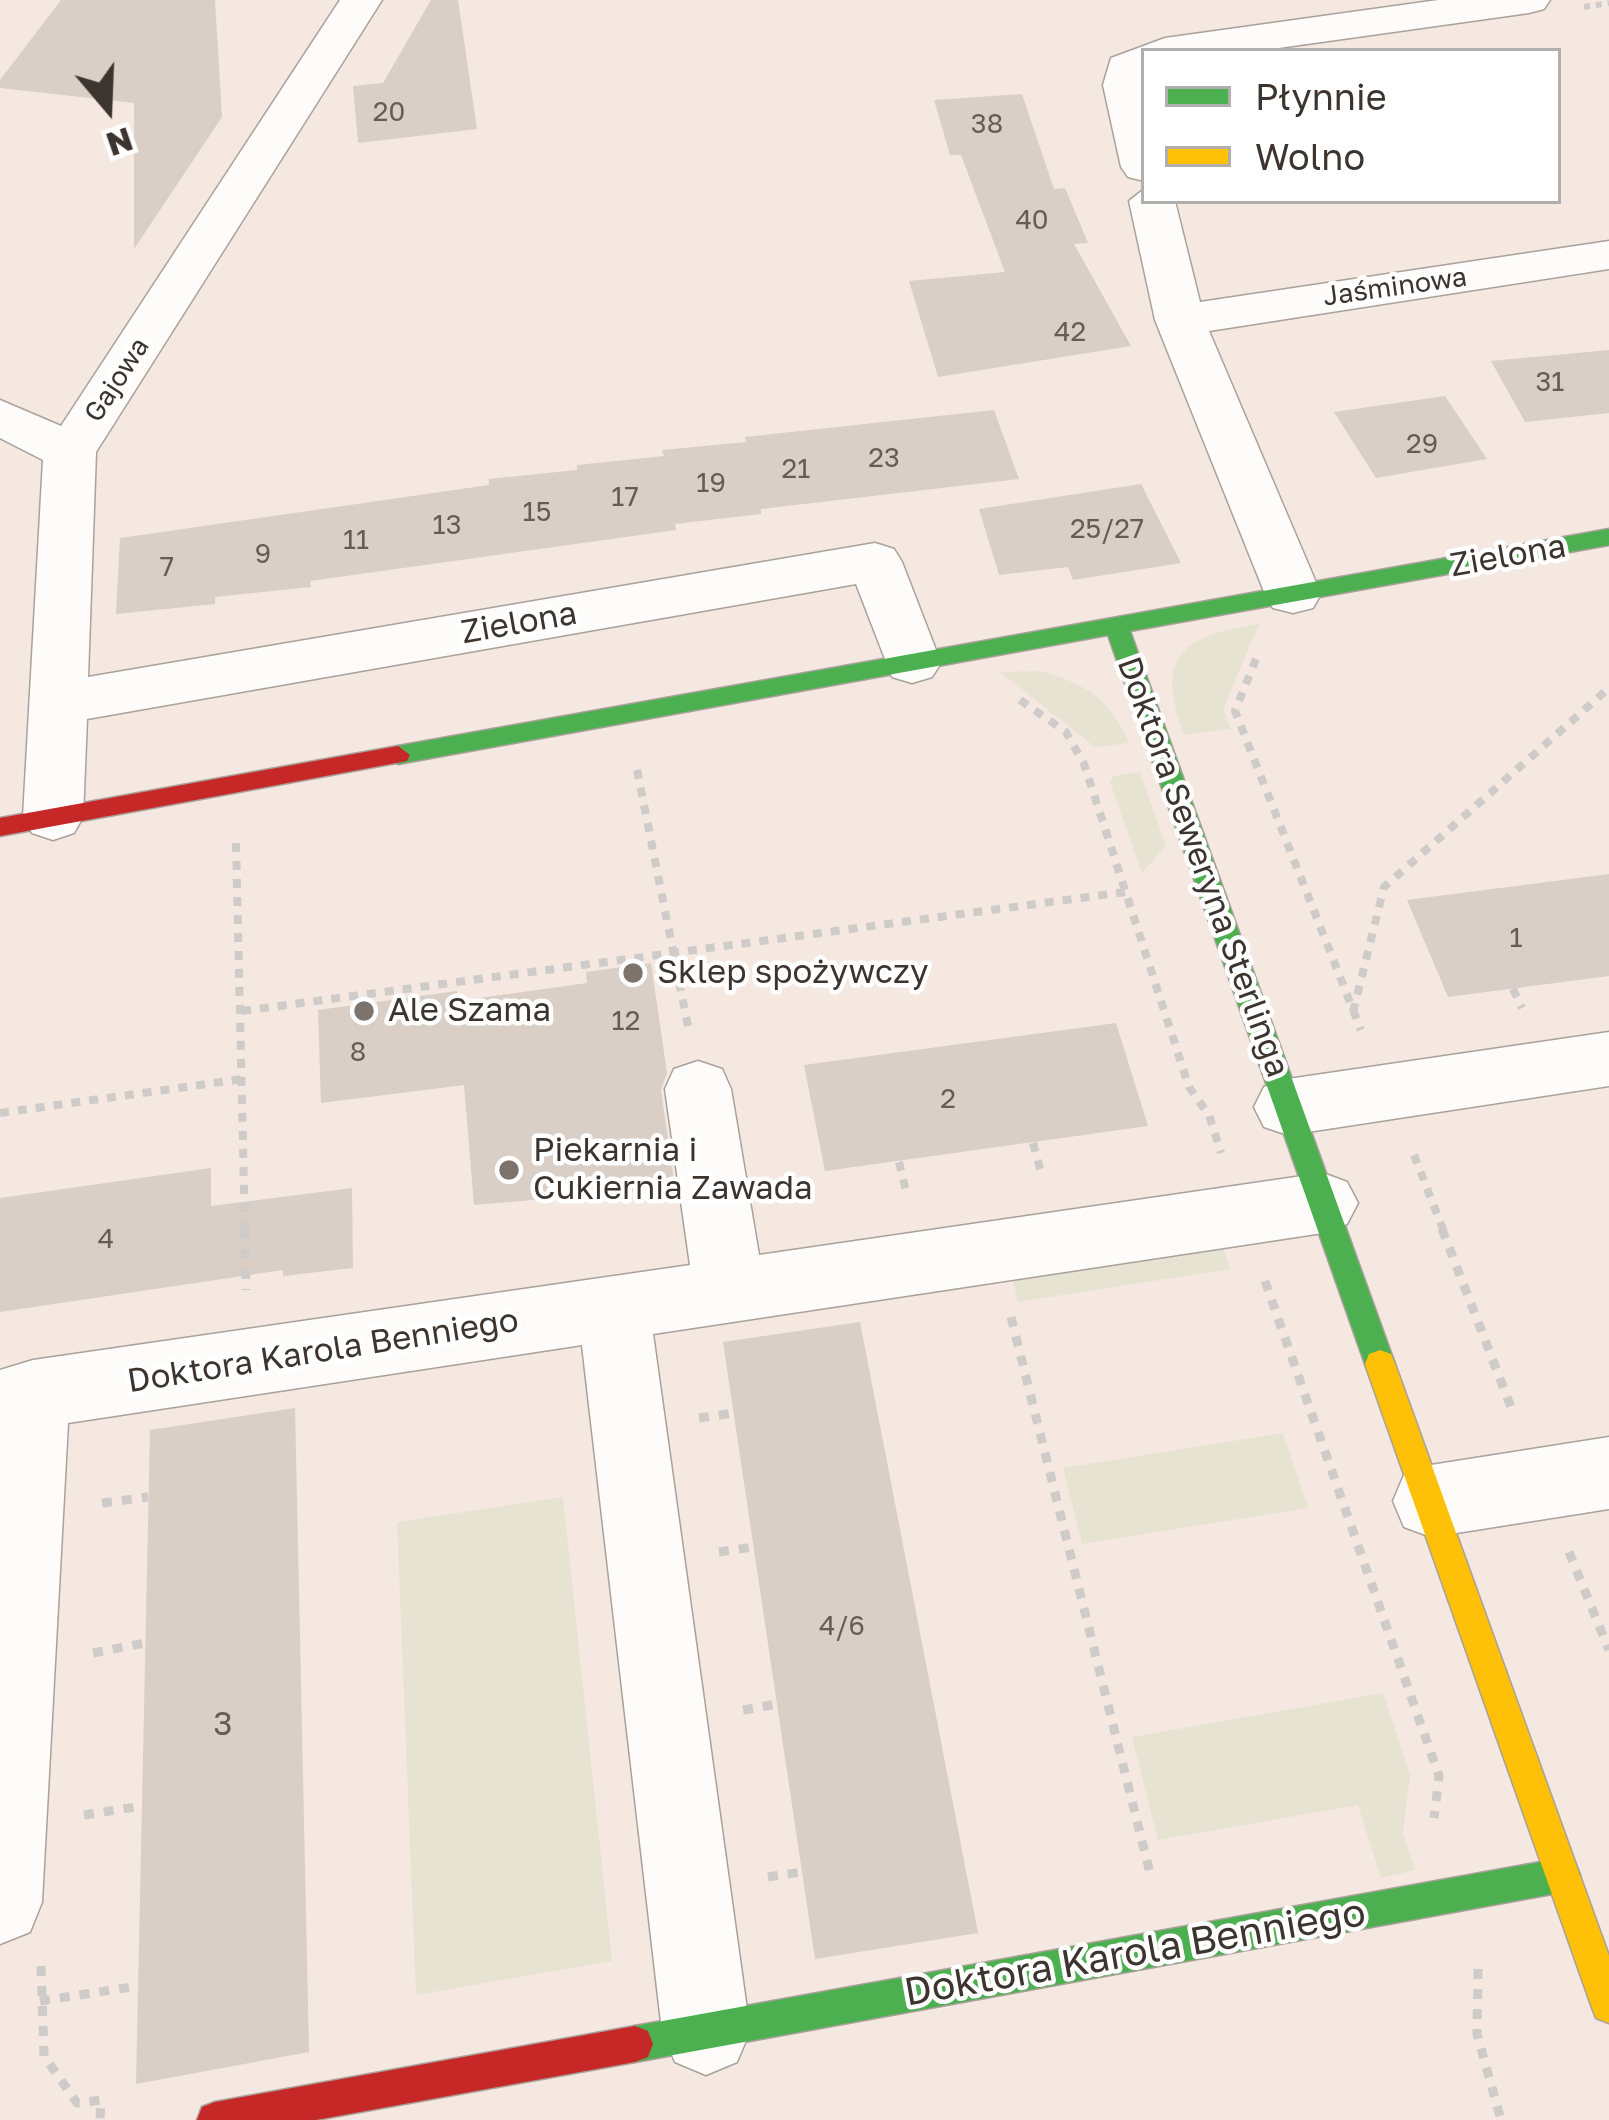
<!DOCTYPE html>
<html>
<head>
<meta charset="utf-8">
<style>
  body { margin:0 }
  #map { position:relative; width:1609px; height:2120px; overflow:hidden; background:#f4e8e0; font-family:"Golos Text",sans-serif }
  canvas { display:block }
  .legend { position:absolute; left:1141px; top:48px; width:420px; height:156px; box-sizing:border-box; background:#fff; border:3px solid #b1aeab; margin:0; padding:15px 21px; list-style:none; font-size:36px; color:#3c342e }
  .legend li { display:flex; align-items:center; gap:24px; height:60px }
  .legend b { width:60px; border:3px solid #b1aeab }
  .north { position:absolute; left:48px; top:48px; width:120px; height:120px; -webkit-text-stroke:9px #fff; paint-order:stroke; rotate:161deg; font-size:33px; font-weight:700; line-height:48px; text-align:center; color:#3c342e }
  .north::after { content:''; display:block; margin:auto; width:42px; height:54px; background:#3c342e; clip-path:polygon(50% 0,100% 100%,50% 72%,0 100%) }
</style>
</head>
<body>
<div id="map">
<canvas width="1609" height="2120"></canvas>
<ul class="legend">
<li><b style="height:15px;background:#4caf50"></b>Płynnie</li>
<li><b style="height:15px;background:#ffc107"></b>Wolno</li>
</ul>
<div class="north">N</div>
</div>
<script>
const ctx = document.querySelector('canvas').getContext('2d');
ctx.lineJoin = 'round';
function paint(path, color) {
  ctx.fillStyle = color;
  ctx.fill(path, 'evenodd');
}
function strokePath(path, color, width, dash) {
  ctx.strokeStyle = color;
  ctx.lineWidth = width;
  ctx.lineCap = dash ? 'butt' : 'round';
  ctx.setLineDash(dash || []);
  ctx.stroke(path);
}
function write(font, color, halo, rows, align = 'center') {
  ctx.font = font + ' "Golos Text",sans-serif';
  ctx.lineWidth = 9;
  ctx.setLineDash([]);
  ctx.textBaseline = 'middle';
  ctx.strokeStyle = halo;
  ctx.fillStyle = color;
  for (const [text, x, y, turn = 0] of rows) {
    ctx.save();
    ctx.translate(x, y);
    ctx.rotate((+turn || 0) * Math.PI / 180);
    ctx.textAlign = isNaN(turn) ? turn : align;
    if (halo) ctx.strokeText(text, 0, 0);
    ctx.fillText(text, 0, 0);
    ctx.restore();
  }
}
const green = new Path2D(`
  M1259,624L1223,709L1231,729L1184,735C1155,656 1181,636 1259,624Z
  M1040,671C1085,683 1111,699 1129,743L1095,747L1000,672Z
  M1140,772L1166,846L1142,873L1110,782L1113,776Z
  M1220,1238L1230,1269L1018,1302L1010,1269Z
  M1283,1433L1308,1508L1082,1544L1063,1468Z
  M563,1497L612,1961L416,1995L397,1522Z
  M1383,1693L1410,1775L1403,1833L1415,1870L1381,1878L1358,1805L1158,1840L1132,1737Z`);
const building = new Path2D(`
  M61,0H215L222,117L134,249V103L0,88V80Z
  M431,0H458L477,129L358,143L353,86L383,83Z
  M1022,94L1054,189L1065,188L1088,243L1074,244L1131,346L938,377L909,281L1005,272L961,155H950L934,100Z
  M1609,350V413L1525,422L1491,361Z
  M1445,396L1487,459L1376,478L1334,412Z
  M994,410L1019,479L761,509V514L675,524L676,530L310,581L311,587L215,597V604L116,614L120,538L489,485V479L577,470V465L664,456L662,450L746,442L745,437Z
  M1141,484L1181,563L1073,580L1068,567L999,575L979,509Z
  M1609,874V976L1448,997L1407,900Z
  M651,963L667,1073L661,1090L675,1188L474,1205L464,1085L321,1103L318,1010L457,991L458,1001L587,983L586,972Z
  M1116,1023L1148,1126L825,1171L804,1065Z
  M211,1168V1206L352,1188L353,1268L283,1276V1270L0,1312V1198Z
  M860,1322L978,1933L815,1959L723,1342Z
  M295,1408L309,2052L136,2084L150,1430Z`);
const pathFar2 = new Path2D(`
  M1584,7L1609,3`);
const pathFar1 = new Path2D(`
  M1256,659L1235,711L1361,1030
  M1020,700L1066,732L1084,764L1189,1087L1209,1115L1221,1153
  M637,770L688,1026
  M236,843L245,1232
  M1513,989L1522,1008
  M242,1011L1125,892
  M1353,1012L1384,887L1609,688
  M0,1113L242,1079
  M1033,1143L1042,1176
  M1414,1155L1444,1232
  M899,1162L907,1196`);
const path = new Path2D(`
  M245,1229L246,1290
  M1442,1229L1514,1415
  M1265,1281L1439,1776L1434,1818
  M1011,1317L1150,1873
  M699,1418L734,1413
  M102,1503L148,1497
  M719,1552L753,1547
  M1569,1552L1609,1650
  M93,1653L145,1643
  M743,1710L777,1704
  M84,1815L142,1806
  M768,1877L802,1872
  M41,1966L44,2056L77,2103L101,2100L100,2120
  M1478,1969L1477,2034L1501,2120
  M40,2001L138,1986`);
const street = new Path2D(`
  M340,0H382L96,452L88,677L875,543L894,549L902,562L941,663L932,677L912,683L892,677L856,584L87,719L83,817L74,833L53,840L32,833L23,817L43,460L0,438V400L61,426Z
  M1438,0H1550L1544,9L1529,13L1257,51H1144V181L1128,177L1121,167L1103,85L1111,58L1165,38Z
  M1144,189V201H1175L1200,302L1609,241V269L1209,331L1321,594L1313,608L1293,613L1273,608L1265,594L1155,320L1129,201Z
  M1609,1032V1086L1288,1135L1264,1127L1254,1107L1264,1087L1288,1079Z
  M698,1061L722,1069L731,1089L759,1255L1323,1173L1347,1182L1358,1203L1347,1224L1323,1233L653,1334L750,2031L737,2062L706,2075L675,2062L662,2031L582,1345L68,1423L42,1902L30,1932L0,1944V1370L33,1360L690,1265L665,1089L674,1069Z
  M1609,1437V1509L1431,1537L1404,1527L1393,1501L1404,1475L1431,1465Z`);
const fast = new Path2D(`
  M1609,529V545L1130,631L1395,1364L1391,1374L1380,1378L1369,1374L1365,1364L1108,635L398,764L386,755L398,746Z
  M1563,1858L1575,1863L1580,1875L1575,1887L1563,1892L635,2062L622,2057L617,2044L622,2031L635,2026Z`);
const slow = new Path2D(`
  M1380,1350L1391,1354L1395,1364L1609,1956V2023L1596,2018L1591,2005L1365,1364L1369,1354Z`);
const jam = new Path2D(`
  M398,746L410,755L407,761L0,836V818Z
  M635,2026L648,2031L653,2044L648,2057L635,2062L316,2120H197L202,2107L215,2102Z`);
const markers = [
  [633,973,12,"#7c736c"],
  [364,1011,12,"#7c736c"],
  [509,1170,12,"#7c736c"]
];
const numberNames = [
  ["20",389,112],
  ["38",987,124],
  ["40",1032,220],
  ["42",1070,332],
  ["31",1550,382],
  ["29",1422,444],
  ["23",884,458],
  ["21",796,469],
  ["19",711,483],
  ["17",625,497],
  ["15",537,512],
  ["13",447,525],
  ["25/27",1107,529],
  ["11",356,540],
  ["9",263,554],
  ["7",167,567],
  ["1",1516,938],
  ["12",626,1021],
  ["8",358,1052],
  ["2",948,1099],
  ["4",106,1239],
  ["4/6",842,1626]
];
const farStreetnames = [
  ["Jaśminowa",1395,287,-8],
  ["Gajowa",117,380,-57]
];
const streetNames = [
  ["Zielona",1508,556,-10],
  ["Zielona",519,623,-10],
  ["Doktora Seweryna Sterlinga",1203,867,70],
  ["Doktora Karola Benniego",323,1351,-9]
];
const poiNames = [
  ["Sklep spożywczy",657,973],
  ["Ale Szama",388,1011],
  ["Piekarnia i",533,1151],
  ["Cukiernia Zawada",533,1189]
];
const nearNumbernames = [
  ["3",223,1725]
];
const nearStreetnames = [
  ["Doktora Karola Benniego",1135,1953,-10]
];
paint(green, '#e7e3d2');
paint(building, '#d9cfc6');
strokePath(street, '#aaa19b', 3);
strokePath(fast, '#aaa19b', 3);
strokePath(slow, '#aaa19b', 3);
strokePath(jam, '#aaa19b', 3);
strokePath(pathFar2, '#cecbc9', 6, [6, 6]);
strokePath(pathFar1, '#cecbc9', 8, [9, 9]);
strokePath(path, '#cecbc9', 9, [10, 10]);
paint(street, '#fdfcfa');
paint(fast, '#4caf50');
paint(slow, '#ffc107');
paint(jam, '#c62828');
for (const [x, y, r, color] of markers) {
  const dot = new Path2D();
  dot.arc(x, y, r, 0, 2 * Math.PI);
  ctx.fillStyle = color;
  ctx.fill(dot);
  strokePath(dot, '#fff', 4.5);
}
write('27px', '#655c56', null, numberNames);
write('27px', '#3c342e', '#fff', farStreetnames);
write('33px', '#3c342e', '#fff', streetNames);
write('33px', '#3c342e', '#fff', poiNames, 'left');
write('33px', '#655c56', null, nearNumbernames);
write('39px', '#3c342e', '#fff', nearStreetnames);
</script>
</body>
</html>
